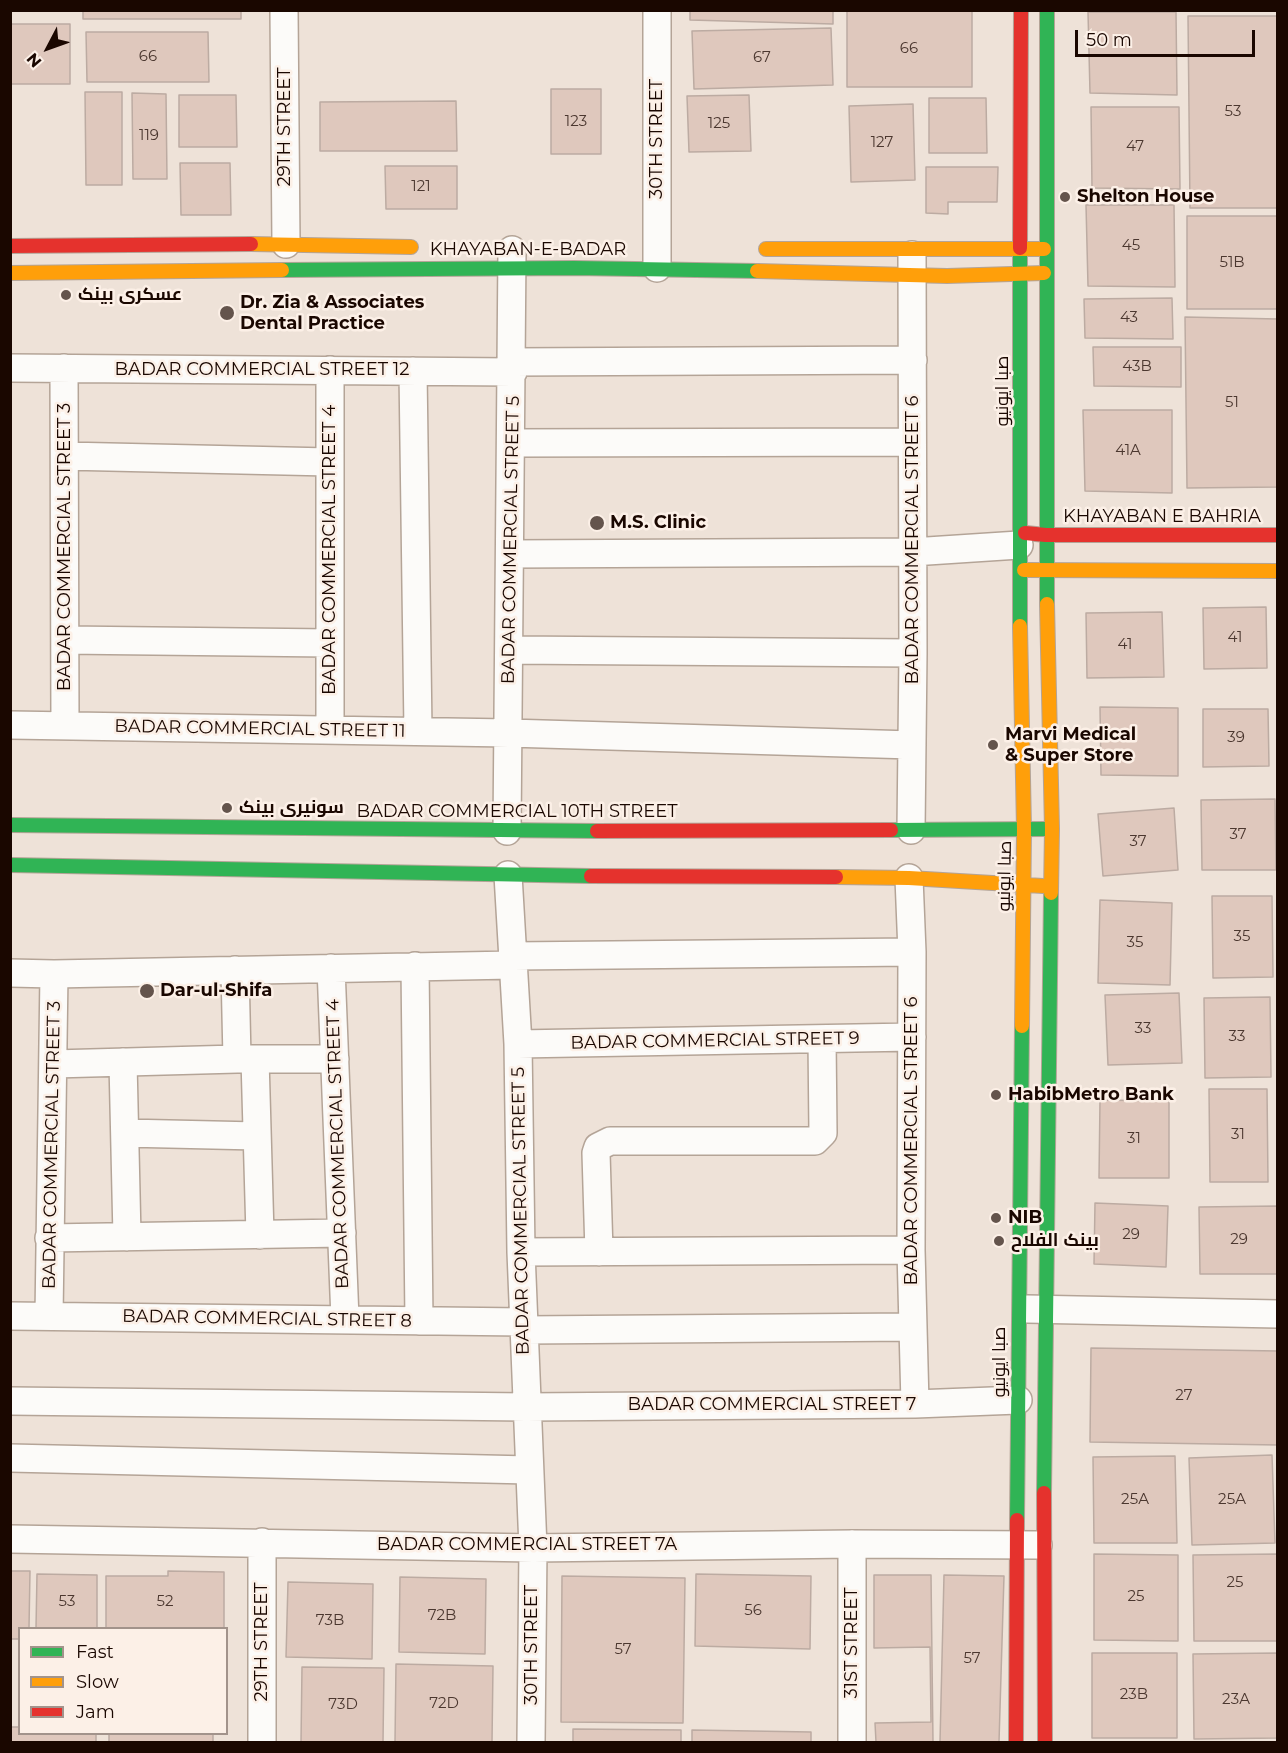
<!DOCTYPE html>
<html>
<head>
<meta charset="utf-8">
<style>
  body { margin:0 }
  #map { position:relative; width:1288px; height:1753px; overflow:hidden; background:#eee2d8; font-family:Montserrat,sans-serif }
  canvas { display:block }
  .frame { position:absolute; inset:0; border:12px solid #1a0700; pointer-events:none }
  .legend { position:absolute; left:18px; top:1627px; width:210px; height:108px; box-sizing:border-box; background:#fcf0e7; border:2px solid #a2938b; margin:0; padding:8px 10px; list-style:none; font-size:18px; color:#1a0700 }
  .legend li { display:flex; align-items:center; gap:12px; height:30px }
  .legend b { width:30px; border:2px solid #a2938b }
  .north { position:absolute; left:18px; top:18px; width:60px; height:60px; -webkit-text-stroke:4px #fcf0e7; paint-order:stroke; rotate:229deg; font-size:16px; font-weight:700; line-height:24px; text-align:center; color:#1a0700 }
  .north::after { content:''; display:block; margin:auto; width:21px; height:27px; background:#1a0700; clip-path:polygon(50% 0,100% 100%,50% 72%,0 100%) }
  .scale { position:absolute; left:1075px; top:30px; width:180px; height:27px; box-sizing:border-box; border:3px solid #1a0700; border-top:0; padding-left:8px; font-size:18px; line-height:21px; white-space:nowrap; color:#1a0700; -webkit-text-stroke:4px #fcf0e7; paint-order:stroke }
</style>
</head>
<body>
<div id="map">
<canvas width="1288" height="1753"></canvas>
<div class="frame"></div>
<ul class="legend">
<li><b style="height:8px;background:#30b455"></b>Fast</li>
<li><b style="height:8px;background:#ff9f0a"></b>Slow</li>
<li><b style="height:8px;background:#e5322d"></b>Jam</li>
</ul>
<div class="north">N</div>
<div class="scale">50 m</div>
</div>
<script>
const ctx = document.querySelector('canvas').getContext('2d');
ctx.lineJoin = 'round';
function paint(path, color) {
  ctx.fillStyle = color;
  ctx.fill(path, 'evenodd');
}
function strokePath(path, color, width, dash) {
  ctx.strokeStyle = color;
  ctx.lineWidth = width;
  ctx.lineCap = dash ? 'butt' : 'round';
  ctx.setLineDash(dash || []);
  ctx.stroke(path);
}
function write(font, color, halo, rows, align = 'center') {
  ctx.font = font + ' Montserrat,Cairo,sans-serif';
  ctx.lineWidth = 5;
  ctx.setLineDash([]);
  ctx.textBaseline = 'middle';
  ctx.strokeStyle = halo;
  ctx.fillStyle = color;
  for (const [text, x, y, turn = 0] of rows) {
    ctx.save();
    ctx.translate(x, y);
    ctx.rotate((+turn || 0) * Math.PI / 180);
    ctx.textAlign = isNaN(turn) ? turn : align;
    if (halo) ctx.strokeText(text, 0, 0);
    ctx.fillText(text, 0, 0);
    ctx.restore();
  }
}
const building = new Path2D(`
  M83,10H241V19H83Z
  M690,10H833V24L690,20Z
  M847,10H972V87H847Z
  M1088,12H1176L1177,95L1090,93Z
  M1188,16H1278V208H1190Z
  M10,24H70V84H10Z
  M831,28L833,85L694,89L692,31Z
  M86,32H208L209,82H87Z
  M551,89H601V154H551Z
  M85,92H122V185H86Z
  M132,93L166,94L167,179H133Z
  M179,95H236L237,147H179Z
  M749,95L751,151L689,152L687,96Z
  M929,98H986L987,153H929Z
  M456,101L457,151H320V102Z
  M913,104L915,180L851,182L849,106Z
  M1091,107H1179L1180,189L1092,188Z
  M180,163H230L231,215H181Z
  M385,166H457V209H386Z
  M926,167H998L997,202H948V214L926,213Z
  M1086,205H1174L1175,287L1088,286Z
  M1187,216H1278V309H1187Z
  M1172,298L1173,339L1085,338L1084,299Z
  M1185,317L1278,319V487L1187,488Z
  M1093,347H1181V387L1094,386Z
  M1083,410H1172V493L1085,491Z
  M1266,607L1267,668L1204,669L1203,608Z
  M1162,612L1164,677L1087,678L1086,613Z
  M1100,707L1178,708V776L1101,775Z
  M1203,709H1268L1269,766L1203,767Z
  M1275,799L1276,870H1202L1201,800Z
  M1174,808L1178,870L1103,876L1098,814Z
  M1212,896H1272L1273,977L1213,978Z
  M1100,900L1172,903L1170,985L1098,983Z
  M1179,993L1182,1063L1108,1065L1105,995Z
  M1270,997L1271,1077L1205,1078L1204,998Z
  M1209,1089H1267L1268,1182H1210Z
  M1100,1100L1169,1101V1178H1099Z
  M1095,1203L1168,1206L1166,1267L1094,1264Z
  M1278,1206V1274H1200L1199,1207Z
  M1091,1348L1278,1351V1445L1090,1442Z
  M1272,1455L1275,1543L1192,1545L1189,1458Z
  M1175,1456L1177,1543H1094L1093,1457Z
  M1094,1554L1178,1555V1641L1094,1640Z
  M1277,1554L1278,1641H1194L1193,1555Z
  M10,1571H30L29,1628H20V1639H10Z
  M168,1571L224,1572V1628H106V1576H168Z
  M37,1574L97,1575V1628H36Z
  M696,1574L811,1576L810,1649L695,1646Z
  M874,1575H931L933,1742H876L875,1723L931,1722L930,1647L874,1648Z
  M944,1575L1004,1576L999,1742H940Z
  M562,1576L685,1578L683,1723L561,1722Z
  M400,1577L486,1579L485,1654L399,1652Z
  M288,1582L373,1584L372,1659L286,1657Z
  M1092,1653H1177V1738H1092Z
  M1277,1653L1278,1738L1194,1739L1193,1654Z
  M396,1664L493,1666L492,1742H395Z
  M302,1667L384,1668L383,1742H301Z
  M10,1727H20V1734H96V1742H10Z
  M573,1729L681,1730V1742H573Z
  M692,1730L811,1732V1742H692Z
  M109,1734H213V1742H109Z`);
const street = new Path2D(`
  M284,10L286,244
  M657,268V10
  M513,362L913,360
  M10,368L513,372
  M64,368L65,725
  M413,371L418,731
  M512,443L912,442
  M65,456L329,462
  M511,554L912,552L1019,545
  M65,640L330,643
  M510,650L913,653
  M10,725L509,733L912,745
  M330,730V370
  M911,830L913,653L912,255
  M507,831L512,250
  M508,875L518,1044L521,1252L533,1548L531,1742
  M909,878L912,952L911,1250L915,1404
  M513,956L912,952
  M415,966L419,1321
  M331,968L345,1319
  M235,970L237,1059
  M10,973L54,974L512,965
  M518,1044L912,1037
  M255,1059L260,1235
  M123,1062L127,1237
  M54,1064L237,1059H335
  M125,1133L257,1136
  M49,1238L342,1233
  M521,1252L911,1250
  M599,1252L596,1153L598,1147L610,1141H815L823,1133L822,1039
  M1027,1309L1278,1314
  M10,1316L524,1322
  M49,1316L54,974
  M524,1330L913,1327
  M10,1401L526,1407L915,1404L1018,1400
  M10,1458L529,1470
  M10,1539L533,1548L852,1544L1038,1545
  M262,1542V1742
  M852,1742V1544`);
const fast = new Path2D(`
  M1020,248V626
  M282,270L574,268L757,271
  M1047,604V10
  M10,825L597,831
  M891,830L1047,829
  M10,865L591,876
  M1044,1493L1051,893
  M1017,1520L1022,1026`);
const slow = new Path2D(`
  M251,244L411,247
  M766,249H1044
  M757,271L947,276L1044,273
  M10,273L282,270
  M1024,570L1278,571
  M1047,604L1052,829L1051,893
  M1020,626L1024,829L1022,1026
  M836,877L909,878L1043,886`);
const jam = new Path2D(`
  M10,246L251,244
  M1020,248L1021,10
  M1025,533L1046,535H1278
  M597,831L891,830
  M591,876L836,877
  M1044,1493L1045,1742
  M1016,1742L1017,1520`);
const markers = [
  [1065,197,6,"#64544c"],
  [66,295,6,"#64544c"],
  [227,313,8,"#64544c"],
  [597,523,8,"#64544c"],
  [993,745,6,"#64544c"],
  [227,808,6,"#64544c"],
  [147,991,8,"#64544c"],
  [996,1095,6,"#64544c"],
  [996,1218,6,"#64544c"],
  [999,1241,6,"#64544c"]
];
const numberNames = [
  ["66",909,49],
  ["66",148,57],
  ["67",762,58],
  ["53",1233,112],
  ["123",576,122],
  ["125",719,124],
  ["119",149,136],
  ["127",882,143],
  ["47",1135,147],
  ["121",421,187],
  ["45",1131,246],
  ["51B",1232,263],
  ["43",1129,318],
  ["43B",1137,367],
  ["51",1232,403],
  ["41A",1128,451],
  ["41",1235,638],
  ["41",1125,645],
  ["39",1236,738],
  ["37",1238,835],
  ["37",1138,842],
  ["35",1242,937],
  ["35",1135,943],
  ["33",1143,1029],
  ["33",1237,1037],
  ["31",1238,1135],
  ["31",1134,1139],
  ["29",1131,1235],
  ["29",1239,1240],
  ["27",1184,1396],
  ["25A",1135,1500],
  ["25A",1232,1500],
  ["25",1235,1583],
  ["25",1136,1597],
  ["53",67,1602],
  ["52",165,1602],
  ["56",753,1611],
  ["72B",442,1616],
  ["73B",330,1621],
  ["57",623,1650],
  ["57",972,1659],
  ["23B",1134,1695],
  ["23A",1236,1700],
  ["72D",444,1704],
  ["73D",343,1705]
];
const streetNames = [
  ["29TH STREET",285,127,-90],
  ["30TH STREET",657,139,-90],
  ["KHAYABAN-E-BADAR",528,250],
  ["BADAR COMMERCIAL STREET 12",262,370],
  ["صبا ایونیو",1003,391,-90],
  ["KHAYABAN E BAHRIA",1162,517],
  ["BADAR COMMERCIAL STREET 5",511,540,-89],
  ["BADAR COMMERCIAL STREET 6",913,540,-90],
  ["BADAR COMMERCIAL STREET 3",65,547,-90],
  ["BADAR COMMERCIAL STREET 4",330,550,-90],
  ["BADAR COMMERCIAL STREET 11",260,729,1],
  ["BADAR COMMERCIAL 10TH STREET",517,812],
  ["صبا ایونیو",1005,876,-89],
  ["BADAR COMMERCIAL STREET 9",715,1041,-1],
  ["BADAR COMMERCIAL STREET 6",912,1141,-90],
  ["BADAR COMMERCIAL STREET 4",338,1144,-92],
  ["BADAR COMMERCIAL STREET 3",52,1145,-89],
  ["BADAR COMMERCIAL STREET 5",521,1211,-91],
  ["BADAR COMMERCIAL STREET 8",267,1319,1],
  ["صبا ایونیو",1000,1362,-90],
  ["BADAR COMMERCIAL STREET 7",772,1405],
  ["BADAR COMMERCIAL STREET 7A",527,1545],
  ["29TH STREET",262,1642,-90],
  ["31ST STREET",852,1643,-90],
  ["30TH STREET",532,1645,-90]
];
const poiNames = [
  ["Shelton House",1077,197],
  ["عسکری بینک",78,295],
  ["Dr. Zia & Associates",240,303],
  ["Dental Practice",240,324],
  ["M.S. Clinic",610,523],
  ["Marvi Medical",1005,735],
  ["& Super Store",1005,756],
  ["سونیری بینک",239,808],
  ["Dar-ul-Shifa",160,991],
  ["HabibMetro Bank",1008,1095],
  ["NIB",1008,1218],
  ["بینک الفلاح",1011,1241]
];
paint(building, '#dfc8bd');
strokePath(building, '#bcaba2', 1.5);
strokePath(street, '#b4a497', 30);
strokePath(fast, '#b4a497', 16);
strokePath(slow, '#b4a497', 16);
strokePath(jam, '#b4a497', 16);
strokePath(street, '#fcfbf9', 27);
strokePath(fast, '#30b455', 14);
strokePath(slow, '#ff9f0a', 14);
strokePath(jam, '#e5322d', 14);
for (const [x, y, r, color] of markers) {
  const dot = new Path2D();
  dot.arc(x, y, r, 0, 2 * Math.PI);
  ctx.fillStyle = color;
  ctx.fill(dot);
  strokePath(dot, '#fcf0e7', 2);
}
write('15px', '#4b372f', null, numberNames);
write('18px', '#1a0700', '#fcf0e7', streetNames);
write('bold 18px', '#1a0700', '#fcf0e7', poiNames, 'left');
</script>
</body>
</html>
